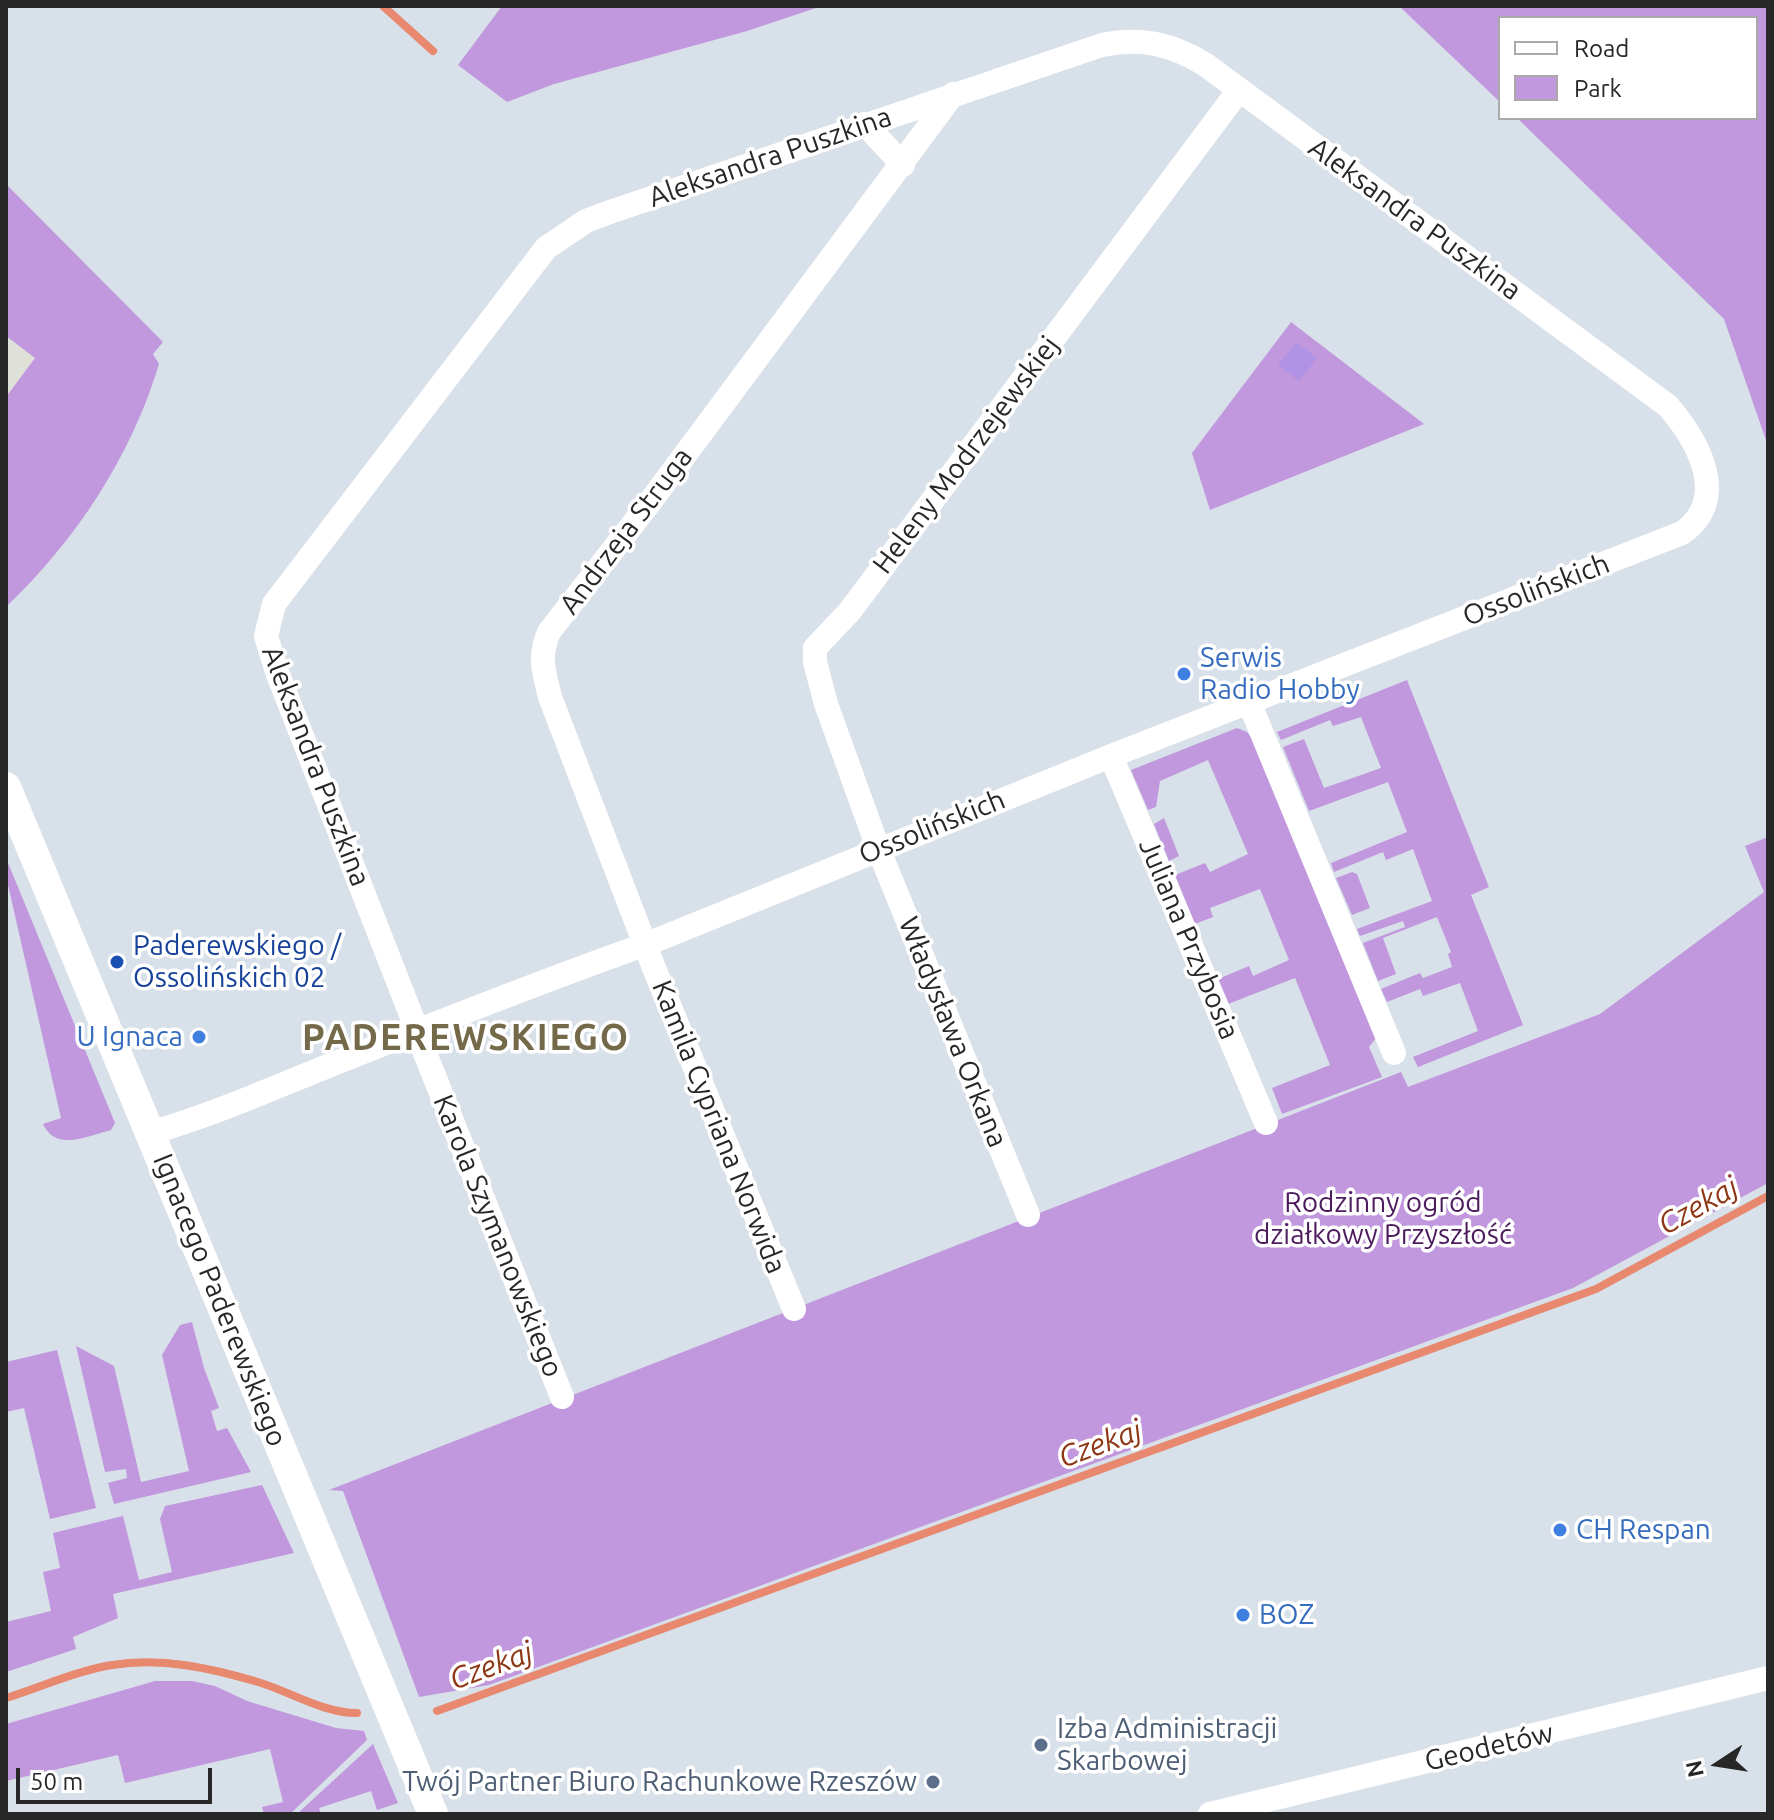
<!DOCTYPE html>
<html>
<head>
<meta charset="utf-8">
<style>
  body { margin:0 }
  #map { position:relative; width:1774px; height:1820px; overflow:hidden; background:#d8e0e9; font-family:Ubuntu,sans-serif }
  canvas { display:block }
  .frame { position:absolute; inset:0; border:8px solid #272727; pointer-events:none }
  .legend { position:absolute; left:1498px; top:16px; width:260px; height:104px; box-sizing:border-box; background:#fff; border:2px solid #a9a9a9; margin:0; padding:10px 14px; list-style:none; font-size:24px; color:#272727 }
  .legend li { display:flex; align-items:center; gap:16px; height:40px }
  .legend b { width:40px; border:2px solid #a9a9a9 }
  .north { position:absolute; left:1678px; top:1724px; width:80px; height:80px; -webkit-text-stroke:6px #fff; paint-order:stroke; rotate:258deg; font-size:22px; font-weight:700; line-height:32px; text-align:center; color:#272727 }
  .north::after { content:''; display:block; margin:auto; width:28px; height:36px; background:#272727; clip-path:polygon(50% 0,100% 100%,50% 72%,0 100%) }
  .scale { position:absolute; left:16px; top:1768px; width:196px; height:36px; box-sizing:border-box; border:4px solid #272727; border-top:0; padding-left:10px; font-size:24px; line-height:28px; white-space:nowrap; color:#272727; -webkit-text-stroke:6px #fff; paint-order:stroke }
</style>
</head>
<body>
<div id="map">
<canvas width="1774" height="1820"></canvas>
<div class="frame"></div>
<ul class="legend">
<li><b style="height:10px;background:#fff"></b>Road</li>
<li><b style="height:22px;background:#c197dd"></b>Park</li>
</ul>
<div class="north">N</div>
<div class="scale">50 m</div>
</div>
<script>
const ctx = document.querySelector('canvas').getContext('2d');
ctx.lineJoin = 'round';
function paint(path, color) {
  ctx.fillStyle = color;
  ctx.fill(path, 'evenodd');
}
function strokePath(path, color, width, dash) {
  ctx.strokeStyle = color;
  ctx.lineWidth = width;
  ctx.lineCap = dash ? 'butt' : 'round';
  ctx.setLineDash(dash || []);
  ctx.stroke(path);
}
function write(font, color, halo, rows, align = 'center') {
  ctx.font = font + ' Ubuntu,sans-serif';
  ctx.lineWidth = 7;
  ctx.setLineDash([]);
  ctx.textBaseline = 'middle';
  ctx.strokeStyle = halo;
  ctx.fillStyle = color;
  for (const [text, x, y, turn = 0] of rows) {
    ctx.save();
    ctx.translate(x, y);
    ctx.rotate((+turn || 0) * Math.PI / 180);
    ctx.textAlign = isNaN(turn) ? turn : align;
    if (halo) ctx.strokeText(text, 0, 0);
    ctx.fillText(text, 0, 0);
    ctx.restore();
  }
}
const industrial = new Path2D(`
  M6,336L35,358L6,397Z`);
const green = new Path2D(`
  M502,6H822L747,31L554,84L507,102L458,65Z
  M1399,6H1768V446L1724,319L1517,118H1756V18H1500V102Z
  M6,184L163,342L153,354L159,364C131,457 76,540 6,607V397L35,358L6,336Z
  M1291,322L1424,424L1210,510L1192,453Z
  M1407,680L1489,887L1471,895L1523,1025L1418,1067L1413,1057L1478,1031L1460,983L1423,996L1420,989L1387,1002L1381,989L1420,973L1423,978L1452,967L1448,954L1451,952L1437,917L1383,938L1396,974L1378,981L1363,943L1405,927L1403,921L1360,936L1357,929L1432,901L1413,849L1386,860L1383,852L1334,872L1331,863L1407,832L1388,782L1309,811L1283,747L1304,739L1324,788L1381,768L1361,717L1333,726L1330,720L1281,740L1277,732Z
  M1237,728L1247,732L1256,743L1376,1038L1369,1047L1382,1077L1282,1114L1272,1088L1330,1065L1295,978L1228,1004L1218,979L1249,966L1253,976L1289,960L1260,889L1210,908L1213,917L1195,924L1175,875L1205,863L1210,872L1248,854L1208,760L1160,781L1156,807L1148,810L1131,770Z
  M1164,818L1179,856L1169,861L1154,824Z
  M1768,837V1183L1573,1288L489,1685L419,1697L343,1491L329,1490L1401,1072L1408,1087L1600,1014L1764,892L1745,846Z
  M6,858L115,1123L111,1130C87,1136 56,1152 43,1124L61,1118L6,876Z
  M1352,872L1357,874L1370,908L1352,915L1336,878Z
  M192,1322L204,1368L219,1408L211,1411L217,1431L227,1428L251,1472L114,1504L108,1483L127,1478L126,1469L105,1472L76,1346L114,1366L141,1482L189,1471L162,1355L180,1325Z
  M57,1350L96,1508L50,1519L24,1408L6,1412V1362Z
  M262,1485L294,1553L113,1594L118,1618L73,1637L76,1649L6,1672V1622L51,1611L43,1572L60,1568L53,1533L123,1516L139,1580L172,1572L160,1519L165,1506Z
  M155,1681H192L215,1686L247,1701L336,1728L364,1731L367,1740L290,1814H264L262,1807L283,1802L270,1749L125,1783L118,1755L6,1781V1724Z
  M373,1744L398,1803L377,1810L371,1791L319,1808L321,1814H297Z`);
const pitch = new Path2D(`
  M1296,342L1317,358L1299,381L1278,365Z`);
const stream = new Path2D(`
  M383,6L433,51
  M6,1698C41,1687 76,1671 112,1665C162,1657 210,1668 258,1682C291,1692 323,1713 357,1713
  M437,1711L1596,1289L1768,1196`);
const minor = new Path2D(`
  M865,124L903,165
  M1249,702L1394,1053
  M1111,756L1266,1123
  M150,1133C213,1115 273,1088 333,1064C437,1023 541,981 647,944L1111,756L1682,533C1731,499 1698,441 1668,406L1206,65C1172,44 1142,37 1102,45L610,212L586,221L546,248L274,604L266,636L277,672L413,1020L423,1048L562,1397
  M1028,1215L878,848L826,704L815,662V648L850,611L1239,90
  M794,1309L654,968L550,697C544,672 538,657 549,632L647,506L953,94
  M1210,1814L1768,1678`);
const tertiary = new Path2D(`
  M6,787L433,1814`);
const markers = [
  [1184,674,8,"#3f7fe0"],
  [117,962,8,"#1a4fb4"],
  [199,1037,8,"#3f7fe0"],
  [1560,1530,8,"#3f7fe0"],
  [1243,1615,8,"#3f7fe0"],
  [1041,1745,8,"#5c6f8a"],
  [933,1782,8,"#5c6f8a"]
];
const streetNames = [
  ["Aleksandra Puszkina",770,157,-19],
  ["Aleksandra Puszkina",1415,219,36],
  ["Heleny Modrzejewskiej",966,455,-53],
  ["Andrzeja Struga",626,531,-53],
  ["Ossolińskich",1536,590,-21],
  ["Aleksandra Puszkina",316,766,69],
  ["Ossolińskich",932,827,-22],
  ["Juliana Przybosia",1189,939,67],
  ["Władysława Orkana",953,1032,68],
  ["Kamila Cypriana Norwida",719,1127,68],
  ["Karola Szymanowskiego",498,1236,68],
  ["Ignacego Paderewskiego",220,1300,68],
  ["Geodetów",1489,1747,-13]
];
const shopNames = [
  ["Serwis",1200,658],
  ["Radio Hobby",1200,690],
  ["U Ignaca",183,1037,"right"],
  ["CH Respan",1576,1530],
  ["BOZ",1259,1615]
];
const transitNames = [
  ["Paderewskiego /",133,946],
  ["Ossolińskich 02",133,978]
];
const parkNames = [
  ["Rodzinny ogród",1383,1203],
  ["działkowy Przyszłość",1383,1235]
];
const serviceNames = [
  ["Izba Administracji",1057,1729],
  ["Skarbowej",1057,1761],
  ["Twój Partner Biuro Rachunkowe Rzeszów",917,1782,"right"]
];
const waterNames = [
  ["Czekaj",1698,1206,-29],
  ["Czekaj",1100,1444,-20],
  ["Czekaj",491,1666,-20]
];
const districtNames = [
  ["PADEREWSKIEGO",466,1038]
];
paint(industrial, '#dfe1d9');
paint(green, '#c197dd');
paint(pitch, '#b193e5');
strokePath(stream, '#e7886f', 8);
strokePath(minor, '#fff', 24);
strokePath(tertiary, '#fff', 30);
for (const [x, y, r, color] of markers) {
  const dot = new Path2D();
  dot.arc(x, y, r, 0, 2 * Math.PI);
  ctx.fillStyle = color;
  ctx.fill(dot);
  strokePath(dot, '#fff', 3);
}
write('28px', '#272727', '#fff', streetNames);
write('28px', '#366cbe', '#fff', shopNames, 'left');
write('28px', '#164399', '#fff', transitNames, 'left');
write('28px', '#4d1c5e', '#fff', parkNames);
write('28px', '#4e5e75', '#fff', serviceNames, 'left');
write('italic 30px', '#8e3714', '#fff', waterNames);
ctx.letterSpacing = '2px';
write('bold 36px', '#746a4a', '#fff', districtNames);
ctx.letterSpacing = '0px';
</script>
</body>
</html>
